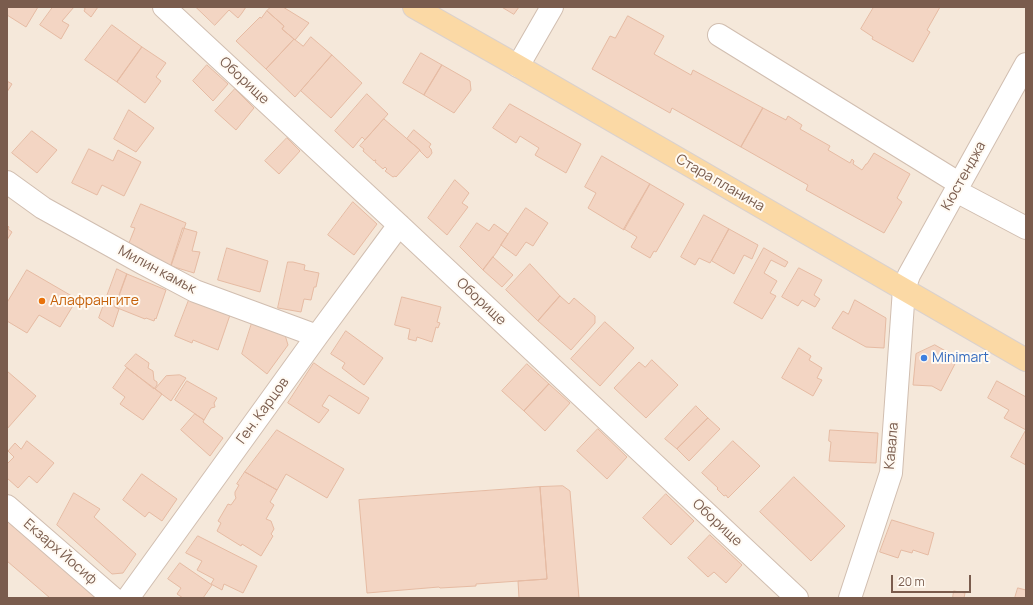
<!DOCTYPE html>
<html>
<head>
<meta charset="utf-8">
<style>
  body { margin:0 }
  #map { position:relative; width:1033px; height:605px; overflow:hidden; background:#fdf6ec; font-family:Manrope,sans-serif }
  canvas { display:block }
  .frame { position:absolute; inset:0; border:8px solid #7a5c4d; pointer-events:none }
  .scale { position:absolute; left:891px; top:575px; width:80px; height:18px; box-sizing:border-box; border:2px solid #7a5c4d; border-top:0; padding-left:5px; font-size:12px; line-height:14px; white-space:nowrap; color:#7a5c4d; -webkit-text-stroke:3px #fffaf3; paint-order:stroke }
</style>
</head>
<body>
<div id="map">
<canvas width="1033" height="605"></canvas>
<div class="frame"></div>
<div class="scale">20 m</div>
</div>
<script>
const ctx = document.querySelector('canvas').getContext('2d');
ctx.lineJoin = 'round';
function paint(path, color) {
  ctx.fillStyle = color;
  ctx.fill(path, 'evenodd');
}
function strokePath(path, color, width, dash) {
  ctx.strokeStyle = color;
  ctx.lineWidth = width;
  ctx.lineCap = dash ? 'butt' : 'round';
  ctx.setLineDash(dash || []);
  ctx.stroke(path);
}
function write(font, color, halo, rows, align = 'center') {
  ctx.font = font + ' Manrope,sans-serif';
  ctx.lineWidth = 4;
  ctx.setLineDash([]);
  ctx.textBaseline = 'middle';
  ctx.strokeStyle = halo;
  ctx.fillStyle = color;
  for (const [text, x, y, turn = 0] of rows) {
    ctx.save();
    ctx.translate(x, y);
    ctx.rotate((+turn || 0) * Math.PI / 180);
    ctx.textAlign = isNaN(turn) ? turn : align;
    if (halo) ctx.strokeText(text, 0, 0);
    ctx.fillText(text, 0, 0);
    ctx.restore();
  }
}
const residential = new Path2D(`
  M7,7H1026V598H7Z`);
const building = new Path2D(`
  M7,7H38L26,27L7,15Z
  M53,7H74L62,21L69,25L61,39L40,25Z
  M83,7H98L91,17L84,11L85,9Z
  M196,7H246L242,13L238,18L229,10L215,25Z
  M271,7H283L309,23L295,40L282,29L284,26L267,11Z
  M502,7H519L514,14Z
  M874,7H940L927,30L930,32L913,62L872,39L873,37L861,29Z
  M267,11L284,26L282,29L294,39L266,69L236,41L260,17L261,18Z
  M628,16L664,36L654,54L691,75L693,70L763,108L741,147L672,108L670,113L592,69L610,36L615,38Z
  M112,25L142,47L117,82L85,60Z
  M311,37L332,55L295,97L266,69L294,39L303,46Z
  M142,47L166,63L156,77L161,81L145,103L117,82Z
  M421,53L442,65L424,95L403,83Z
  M332,55L362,83L331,118L301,91Z
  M207,65L228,84L213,101L193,81Z
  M442,65L470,81L471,90L454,113L424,95Z
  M7,81L12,84L7,92Z
  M235,89L254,108L236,130L215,111Z
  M367,94L388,114L365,140L362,137L353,148L335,131Z
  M510,104L581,144L566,173L535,155L539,148L520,136L516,143L493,128Z
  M763,108L786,120L788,116L802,125L800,129L830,146L828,150L850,163L852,159L854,161L853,164L862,170L866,164H867L874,153L910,174L897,198L902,202L884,233L806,190L808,185L741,147Z
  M129,110L154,128L136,152L114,139Z
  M384,119L420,150L396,177L395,176L393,177L385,171L387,169L385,167L383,169L375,162L376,160H375L374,161L363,151L364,149L360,146Z
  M414,130L431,144L429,147L431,149L432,153L429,157L427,158L420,151V150L407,139Z
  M32,131L57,150L37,173L12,153Z
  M287,138L300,151L279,174L265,161Z
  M89,149L113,161L118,150L141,162L124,196L102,185L97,195L72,183Z
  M602,156L650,184L624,230L588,208L596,193L585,187Z
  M455,180L469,193L462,203L468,207L447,235L428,218Z
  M650,184L684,204L656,252L654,251L650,258L631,247L637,237L624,229Z
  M353,202L377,224L354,255L328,235Z
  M141,204L186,223L171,266L142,253L143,250L129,243L135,228L131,227Z
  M526,208L548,223L533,246L526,242L516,256L501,245Z
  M704,215L729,229L710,263L699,258L695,265L681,257Z
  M477,223L489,231L494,224L508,234L496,253L483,270L460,247Z
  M7,225L9,227L8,229L12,232L7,240Z
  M183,228L197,232L192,251L200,252L194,273L171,266Z
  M729,229L758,245L752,259L744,255L734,274L712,261Z
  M227,248L268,261L260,292L218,280Z
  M764,248L788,262L785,267L771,260L764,273L777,281L770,293L776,296L762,319L734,303Z
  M493,257L513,275L502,287L483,270Z
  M288,262H293L305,265L304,270L319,273L316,287H314L311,300L304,299L301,312L278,308Z
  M530,264L560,296L538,321L506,290Z
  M799,268L822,280L814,295L820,299L815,307L802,300L798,306L782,297Z
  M117,269L127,274L115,307L119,309L113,327L99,318Z
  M27,270L77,299L60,327L39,315L27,333L7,321V303Z
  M127,274L166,290L156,319L155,318L154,321L146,318L145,319L115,307Z
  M560,296L569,304L574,298L595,316V323L571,350L538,321Z
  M402,297L441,307L437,322L440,323L438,328L436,327L432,342L417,337L416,341L408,339L410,329L395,325Z
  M189,300L230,315L218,350L193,340L192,343L175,336Z
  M855,300L886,318L884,348L866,347L832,328L843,311L848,314Z
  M605,322L634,348L600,386L571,359Z
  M252,323L285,335L288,345L267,374L242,354Z
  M346,331L383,358L364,385L342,368L345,363L331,354Z
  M935,345L958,358L941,391L932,386L913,385L916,354Z
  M799,348L811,356L809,360L822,368L817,378L822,380L813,396L782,378Z
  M136,354L149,363L148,368L153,371L154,380L157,382V385L154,389L125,366Z
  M652,360L678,385L646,418L614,388L639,362L645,367Z
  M314,363L324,370L369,398L359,414L329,395L322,406L329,410L319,423L288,403Z
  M527,364L549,384L524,411L502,391Z
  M127,368L162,394L143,420L120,404L125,397L113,388Z
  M7,371L36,396L7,429Z
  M180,375L186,378L171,401L155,389L166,376Z
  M187,381L217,398L214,403L215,407L211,408L204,420L175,400Z
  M997,381L1026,397V430L1004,418L1009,410L988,398Z
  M549,384L570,403L545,431L524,411Z
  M696,406L708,418L677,449L665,439Z
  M195,414L204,420L203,422L223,438L210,456L181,430Z
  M708,418L720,429L689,461L677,449Z
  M598,429L627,457L607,479L577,451Z
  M277,430L344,469L327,498L286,474L277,490L245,472Z
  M830,430L878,433L876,463L829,461L831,442L829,441Z
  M1026,430V465L1011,457Z
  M27,441L54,463L37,483L29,476L18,488L7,478V464L14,457L8,451L15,443L21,449Z
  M733,441L760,466L728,498L726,495L724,496L717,489L718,488L702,473Z
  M245,472L277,490L270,502L274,505L266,519L271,521L274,529L271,534L273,536L261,556L242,544L241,546L217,531L221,523L218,521L228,504L231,505L236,498L235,495V492L239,485L237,484Z
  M142,474L177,499L162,521L149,512L145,517L123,500Z
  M794,477L845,526L811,561L760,512Z
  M563,486L570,491L579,598H519L518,581L547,579L540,487Z
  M540,487L547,579L476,584V586L440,588L439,587L367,593L359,500Z
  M74,493L100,509L94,517L136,554L123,573L112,574L57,525Z
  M666,494L694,521L671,545L643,518Z
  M892,520L934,533L928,555L913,550L912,553L901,550L898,558L880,552Z
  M7,521L97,598H50L7,561Z
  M710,535L742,565L726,583L714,572L708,577L688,558Z
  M198,536L257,566L243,593L224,584L222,590L211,584L214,579L197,570L202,561L186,553Z
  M180,563L212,585L203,598H183L177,594L181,588L168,579Z
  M1018,588L1026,590V598H1015Z
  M954,591L965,593L964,598H953Z`);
const minor = new Path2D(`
  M164,7L399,225L797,598
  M719,35L960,184
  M518,66L552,7
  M7,182L43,208L144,264L195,291L317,336
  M956,191L1026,228
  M7,506L113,598
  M128,598L317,336L399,225
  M850,598L891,473L904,289L909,275L1026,64`);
const major = new Path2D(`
  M414,7L518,66L1026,360`);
const markers = [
  [42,301,4,"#e8710a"],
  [924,358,4,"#3f7fe0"]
];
const streetNames = [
  ["Оборище",244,81,43],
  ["Кюстенджа",964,176,-61],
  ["Стара планина",720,183,30],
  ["Милин камък",157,270,28],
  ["Оборище",481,302,43],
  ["Ген. Карцов",263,411,-54],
  ["Кавала",892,446,-85],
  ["Оборище",717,523,43],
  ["Екзарх Йосиф",60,552,41]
];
const foodNames = [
  ["Алафрангите",50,301]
];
const shopNames = [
  ["Minimart",932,358]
];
paint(residential, '#f5e8da');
paint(building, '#f3d5c3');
strokePath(building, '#e6bba3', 1);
strokePath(minor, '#d1beb0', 24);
strokePath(major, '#dad1cd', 24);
strokePath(minor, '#fff', 22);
strokePath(major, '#fbd9a5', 22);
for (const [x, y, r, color] of markers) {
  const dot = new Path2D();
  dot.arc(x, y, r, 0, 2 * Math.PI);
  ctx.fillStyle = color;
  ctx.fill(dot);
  strokePath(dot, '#fffaf3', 1.5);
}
write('14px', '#7a5c4d', '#fffaf3', streetNames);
write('14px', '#c56008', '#fffaf3', foodNames, 'left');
write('14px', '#366cbe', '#fffaf3', shopNames, 'left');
</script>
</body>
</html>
